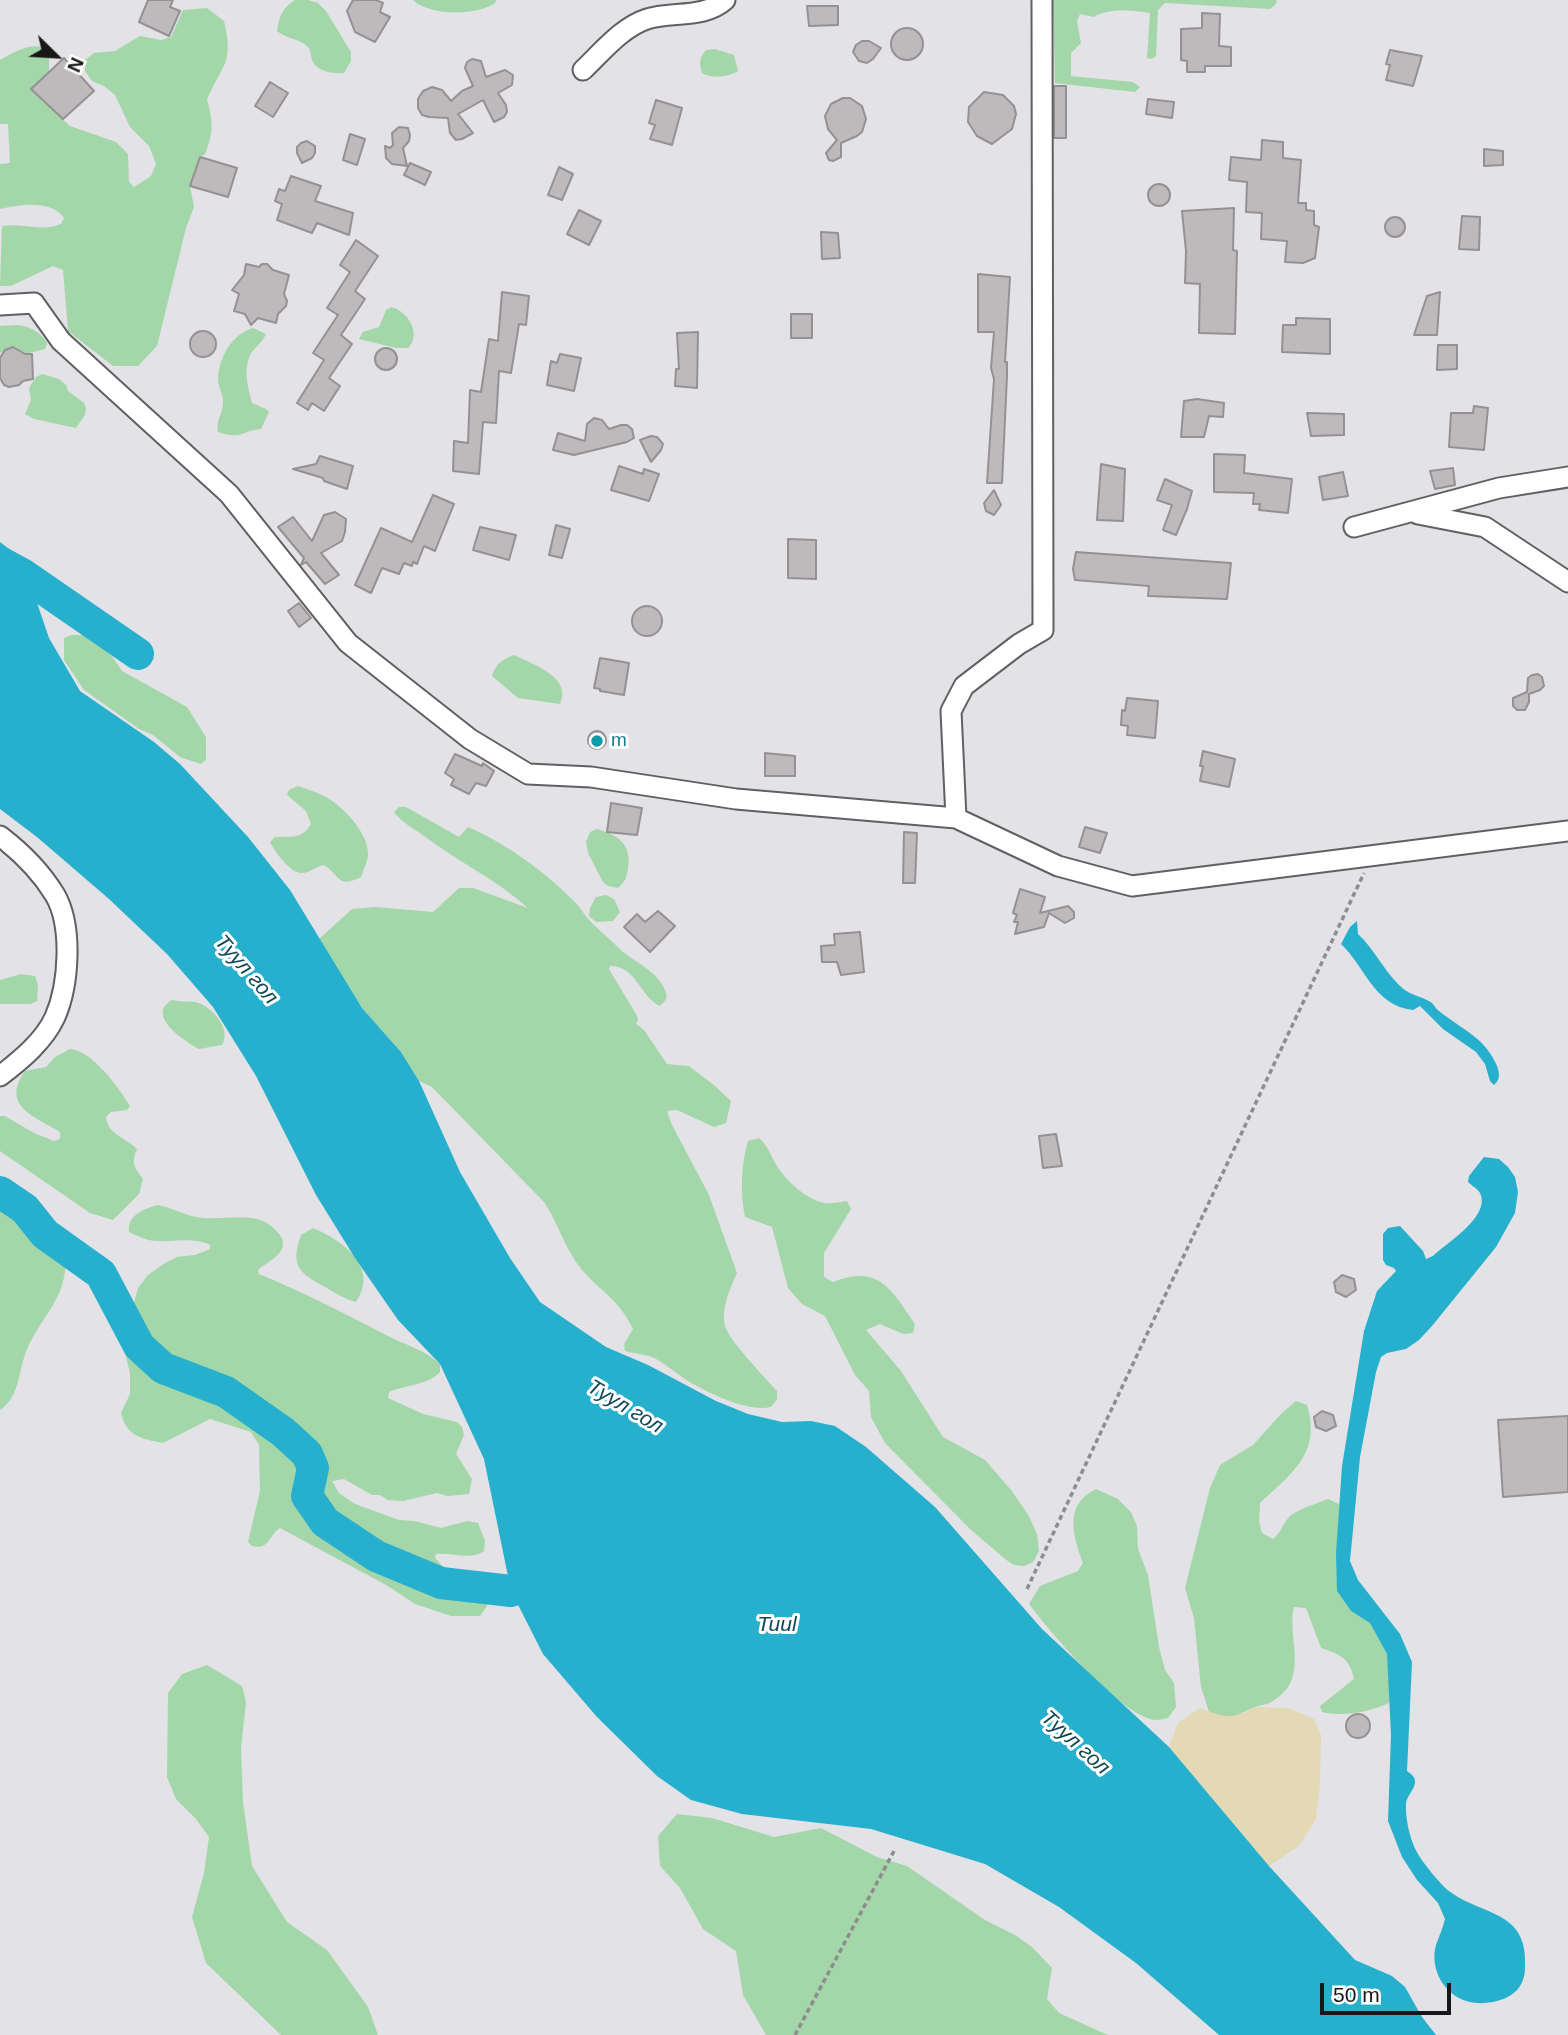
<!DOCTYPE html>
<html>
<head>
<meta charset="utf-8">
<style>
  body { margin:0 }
  #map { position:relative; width:1568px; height:2035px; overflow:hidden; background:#e3e2e6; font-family:Helvetica,sans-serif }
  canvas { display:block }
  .north { position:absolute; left:21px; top:21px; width:70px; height:70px; -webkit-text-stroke:5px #fff; paint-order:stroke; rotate:114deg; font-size:19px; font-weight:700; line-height:28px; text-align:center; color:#171718 }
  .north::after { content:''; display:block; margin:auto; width:24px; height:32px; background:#171718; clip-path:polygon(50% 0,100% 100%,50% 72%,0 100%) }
  .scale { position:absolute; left:1320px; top:1983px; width:131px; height:32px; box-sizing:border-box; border:4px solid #171718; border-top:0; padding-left:9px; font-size:21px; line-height:24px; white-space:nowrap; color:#171718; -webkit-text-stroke:5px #fff; paint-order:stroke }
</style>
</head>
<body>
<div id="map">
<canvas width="1568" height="2035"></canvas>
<div class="north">N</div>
<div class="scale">50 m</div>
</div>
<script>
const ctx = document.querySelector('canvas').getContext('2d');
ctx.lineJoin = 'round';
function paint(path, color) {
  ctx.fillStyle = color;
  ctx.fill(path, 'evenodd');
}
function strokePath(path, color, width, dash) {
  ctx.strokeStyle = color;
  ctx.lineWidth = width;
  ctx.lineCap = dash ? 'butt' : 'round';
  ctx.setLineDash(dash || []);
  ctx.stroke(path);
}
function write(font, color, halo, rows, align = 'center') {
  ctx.font = font + ' Helvetica,sans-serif';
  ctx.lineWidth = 6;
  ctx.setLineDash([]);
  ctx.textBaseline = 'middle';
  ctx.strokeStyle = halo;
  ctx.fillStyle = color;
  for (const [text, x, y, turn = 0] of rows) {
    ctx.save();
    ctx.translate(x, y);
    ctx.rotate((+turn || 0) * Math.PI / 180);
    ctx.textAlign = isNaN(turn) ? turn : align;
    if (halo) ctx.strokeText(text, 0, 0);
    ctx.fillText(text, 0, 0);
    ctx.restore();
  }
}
const green = new Path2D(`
  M295,0H308L318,3L326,11L351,52V61L344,73C334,74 318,72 313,62C310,56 312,51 307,46C298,38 286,39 277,31C279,17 282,8 295,0Z
  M413,0H496L495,3C477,16 429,16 413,0Z
  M1053,0H1277L1276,4L1270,9L1165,3L1158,10L1156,56L1152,59L1147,58L1150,13C1135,10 1106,8 1094,17L1080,14L1077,21L1081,43L1071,53V76L1133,82L1140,87L1135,92L1055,83Z
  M207,8L224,21C234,64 223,63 207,99C213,122 214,132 205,154L200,157L190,186L194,207L186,228L157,346L138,366H113L68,331L63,270L53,266L11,286H0L2,226C23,223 41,232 61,224L64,218C50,199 19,205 0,209V164L10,163L8,124H0V60C14,52 34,40 49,50V71L31,89L70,126L116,142L128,154L129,182L134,187L151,176L156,164L149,146L130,127L115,95L104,86L92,81L85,71V60L94,53L115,51L140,36L161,40L171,37L183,10Z
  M715,49L734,55L738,71C729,77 712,79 702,73C699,63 699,58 706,50Z
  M391,307C408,311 422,334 408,348H396L359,339L363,332L379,327L386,310Z
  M16,325C29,326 40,331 47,343L45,349L25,354L13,347L0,353V326Z
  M253,328L266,334C263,341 257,346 252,352C242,368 248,386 252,403L266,409L269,412L261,429C241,431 242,440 218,432C215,420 224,413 223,401C223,393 218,387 218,379C219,357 232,334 253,328Z
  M42,374L59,379L66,385L68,391L84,403L86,408L85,415L76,428L34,419L25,414L31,400L29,388L36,377Z
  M71,635H84L109,652L122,671L187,707L206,737V760L201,764L180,757L153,735L139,729L84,690L64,660V638Z
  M514,655C532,664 573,677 560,704L518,698L492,676C496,663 502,660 514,655Z
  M298,786C307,789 316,792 324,796C342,805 370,834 368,856C367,863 363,870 361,877C337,889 340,875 324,865C316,866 310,873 302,873C291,874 274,851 270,842L275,837C291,836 302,840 311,824L306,811L287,795L289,790Z
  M399,807H406L459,837L468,827C507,844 544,871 574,901C581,908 585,916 591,922C601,932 613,942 623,952C637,963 661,974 666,993C668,999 664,1002 660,1006C640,997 637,966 610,966L609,969L637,1016L638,1020L636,1024L644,1030L667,1064L689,1066L715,1086L731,1101L726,1123L714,1127L677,1110L667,1111L671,1123L709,1195L737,1273C730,1289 721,1308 725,1326C728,1339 766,1379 777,1391V1399L771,1407C748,1412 713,1395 693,1384C680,1377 669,1366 656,1359C647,1354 635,1354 625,1351L624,1344L633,1329C618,1298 602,1293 582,1270C566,1251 558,1223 544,1202L432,1087L419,1081L401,1052L362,1008L319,939L352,909L375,907L433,912L459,888H473L528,908C497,880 457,861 424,836C413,828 401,822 394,812Z
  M597,829C618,835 632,844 628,868C627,877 625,882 618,888L608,886L603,882L588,853L586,842L590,832Z
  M606,895L614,899L620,912L613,921L596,922L589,916L590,908L596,897Z
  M21,974L35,976L38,985L37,1001L31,1004H0V980Z
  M172,1000C180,1002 188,1001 195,1002C212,1006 232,1029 222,1045L199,1049C184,1041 145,1015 172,1000Z
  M70,1049C93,1051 118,1087 130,1106L127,1110L111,1112L106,1117C108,1135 125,1137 137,1149C131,1163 134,1167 143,1179L139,1194L113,1220L90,1213L0,1151V1116H5L34,1133L54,1141L60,1139V1132C35,1116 0,1107 25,1071L46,1067L55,1057Z
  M759,1138C769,1147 770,1155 777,1166C786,1181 807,1200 825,1203C832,1204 840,1202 847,1201L851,1209L824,1253V1277L833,1282C880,1264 891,1290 915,1324L913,1333L903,1334L880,1324L866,1330L901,1371L943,1437L985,1460L1011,1490L1029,1516L1037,1534L1039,1551L1033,1562L1024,1566L1014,1565L1005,1559L971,1530L885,1443L871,1417L869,1391L855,1375L825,1316L802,1304L788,1288L772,1227L745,1217C740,1194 741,1164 748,1141Z
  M0,1196L21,1209L44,1237L66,1258C66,1299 43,1314 28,1347C18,1368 21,1396 0,1410Z
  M158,1205C174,1208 187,1217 204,1218C231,1220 260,1209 279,1234C283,1238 284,1244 282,1249C277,1259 265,1263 258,1270L259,1274C305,1293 348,1315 392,1338C409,1346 426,1351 440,1364V1372C429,1385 404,1385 389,1392L388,1398L423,1414L457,1422L462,1427L464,1435L456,1454L472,1479L469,1494L448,1496L437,1493L403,1501L388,1500L380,1495H372L344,1479L332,1481L339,1493L355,1504L399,1520L415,1521L441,1528L467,1521L478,1523L485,1541L484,1551C470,1561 453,1552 436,1554L435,1557C444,1571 451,1569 465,1577C474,1582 481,1589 488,1597L487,1606L480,1616H451L415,1604L388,1586L280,1528C268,1536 270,1550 252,1546L248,1542L260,1491L259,1445L251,1432L210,1419L163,1443C142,1439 126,1436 121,1413L130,1394V1373L123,1344L138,1288L148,1275L165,1263L177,1257L195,1255L210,1249V1245C194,1237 174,1242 157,1241C148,1241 137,1236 129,1232C127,1215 144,1209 158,1205Z
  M313,1228C342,1240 380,1267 356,1302C345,1299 335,1293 325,1287C299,1273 290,1266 301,1235Z
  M1296,1401L1307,1405C1322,1453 1291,1474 1260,1503L1259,1521L1262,1533L1273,1539C1281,1533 1283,1523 1290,1516C1300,1508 1316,1504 1328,1499L1339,1504L1337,1591L1351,1611L1370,1622L1387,1654L1390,1687L1389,1703C1370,1712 1342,1717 1322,1712L1320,1706L1354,1679C1350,1658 1339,1654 1321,1648L1306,1608L1294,1607C1286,1637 1312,1680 1271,1702C1266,1705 1260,1705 1255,1707C1232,1716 1235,1721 1209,1712L1201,1687L1194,1618L1185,1588L1210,1488L1220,1465L1253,1445L1280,1415Z
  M1096,1489L1118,1499L1131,1512L1137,1526L1138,1549L1148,1575L1159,1647L1165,1670L1174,1683L1176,1707L1168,1718C1165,1718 1161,1720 1157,1720C1124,1720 1049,1631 1029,1604L1040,1586L1078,1571L1083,1563C1073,1536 1063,1505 1096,1489Z
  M207,1665L242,1686L246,1702L241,1748L243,1802L252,1866L287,1922L327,1950L368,2007L378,2035H281L206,1963L192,1917L204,1873L209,1837L196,1819L176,1799L167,1777L168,1693L182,1674Z
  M677,1814L712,1818L774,1837L821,1828L877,1857L907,1866L985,1920L1015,1935L1032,1947L1052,1968L1047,1999L1059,2013L1108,2035H766L743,1995L736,1951L703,1929L680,1888L660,1866L658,1836Z`);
const sand = new Path2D(`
  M1254,1707L1288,1708L1314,1719L1321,1735L1320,1784L1316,1819L1299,1846L1269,1866L1169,1747L1178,1723L1200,1708C1224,1717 1231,1721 1254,1707Z`);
const water = new Path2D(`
  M0,542L9,549L35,597L49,638L80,691L154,742L180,764L248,837L290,890L362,1008L401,1052L419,1081L460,1172L510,1258L540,1302L606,1347L648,1365L716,1401L748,1414L782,1422L811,1421L835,1426L866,1447L935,1507L1042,1629L1169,1747L1269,1866L1355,1960L1392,1976L1405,1987L1422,2017L1436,2035H1219L1136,1963L1059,1907L985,1864L871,1829L742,1814L691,1800L657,1776L597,1717L543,1654L511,1591L484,1459L440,1364L398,1320L355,1258L316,1195L256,1076L213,1007L167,954L109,899L37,837L0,809Z
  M1357,921L1358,934C1374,949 1383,969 1399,985C1411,997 1421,995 1432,1003C1434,1005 1436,1009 1439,1011C1461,1029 1485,1037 1497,1066C1500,1074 1500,1080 1494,1085L1490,1081L1485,1064L1476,1052L1443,1029L1420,1006L1413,1010C1374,1006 1364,965 1341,944L1350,927Z
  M1484,1157L1499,1159L1508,1167L1515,1177L1518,1192L1515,1213L1496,1247L1432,1326L1419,1340L1406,1349L1387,1353L1381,1357L1376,1372L1360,1457L1350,1561L1358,1580L1400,1634L1412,1662L1407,1771C1411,1774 1416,1777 1415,1783C1414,1790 1407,1796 1406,1803C1405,1818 1410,1841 1418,1854C1423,1863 1441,1885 1449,1891C1481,1916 1529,1909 1525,1968C1525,1978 1521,1989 1511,1995C1501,2002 1482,2005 1470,2002C1445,1997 1429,1969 1436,1945C1439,1936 1443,1928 1445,1919L1438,1903L1417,1880L1402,1857L1388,1821L1391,1735L1387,1654L1370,1623L1351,1611L1337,1591L1336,1553L1342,1466L1364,1331L1377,1291L1396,1271L1394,1268L1386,1265L1383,1260V1234L1388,1228L1400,1226L1423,1251L1426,1259L1433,1256C1448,1242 1491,1216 1480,1193C1478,1189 1472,1186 1468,1182L1469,1176Z`);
const river = new Path2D(`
  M0,562L22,574L138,654
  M0,1192L25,1209L45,1234L101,1274L139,1346L163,1368L226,1392L283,1432L307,1454L313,1468L307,1496L325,1522L376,1556L441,1583L511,1591`);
const building = new Path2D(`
  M148,0H173L170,7L180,11L169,36L139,22Z
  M353,0H376L383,3L380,12L390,17L375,42L355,32L347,11Z
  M807,6H838V25L809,26Z
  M1202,13L1220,14L1219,46L1231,47V66H1205V72H1187V61L1181,60V29L1202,28Z
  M891 44a16 16 0 1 1 32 0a16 16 0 1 1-32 0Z
  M862,41H869L881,48L873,59L867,63L859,61L853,52L856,45Z
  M1390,50L1422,56L1413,86L1386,80L1390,65L1386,64Z
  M64,58L94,91L63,119L31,89Z
  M472,59L481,61L486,77L505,70L513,75L512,85L498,93L506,105L507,112L504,117L494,122L483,100L458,114L473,133L462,139L456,140L450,133L448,118L429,117L422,115L418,108V99L423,91L432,87L442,90L451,101L462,91L473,86L465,68L467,62Z
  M270,82L288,93L273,117L255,106Z
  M1054,86H1066V138H1054Z
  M984,92L1003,95L1014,106L1016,114L1012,129L992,144L977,136L968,122L969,107Z
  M843,98H850L862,106L866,119L862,132L857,136L841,143V157L833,161L829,160L826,153L837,140L828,129L825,116L831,104Z
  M1148,99L1174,102L1172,118L1146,114Z
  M656,100L682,108L672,145L650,139L655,125L649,123Z
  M399,127L408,128L410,135L409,141L403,148L407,166L392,164L386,158L385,146L390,148L393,145L392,133Z
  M350,134L365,139L357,165L343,160Z
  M1262,140L1283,142V158L1301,160L1298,203H1306V210L1314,211V225L1319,227L1315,258L1303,263L1285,262L1287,241L1261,239L1262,213L1246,212L1247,182L1229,180L1231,157L1261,160Z
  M307,141L315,146V153L312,158L302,163L297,153V147L301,143Z
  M1484,149L1503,151V165L1484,166Z
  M200,157L237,168L228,197L190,186Z
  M410,163L431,172L425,185L404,175Z
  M559,167L573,174L562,200L548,195Z
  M291,176L321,186L315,201L353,213L349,235L317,223L312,233L277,220L282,204L275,201L279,189L285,191Z
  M1148 195a11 11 0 1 1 22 0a11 11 0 1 1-22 0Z
  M1234,208L1233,250L1237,251L1235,334L1199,333L1200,284L1185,283L1186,251L1182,211Z
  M579,210L601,221L589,245L567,234Z
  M1462,216L1480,217L1479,250L1459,249Z
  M1385 227a10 10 0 1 1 20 0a10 10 0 1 1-20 0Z
  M821,232L838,233L840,258L822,259Z
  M356,240L378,256L355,291L365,299L341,335L352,344L329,378L340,386L324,411L312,403L308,410L297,403L324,360L313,353L338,315L327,308L350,272L340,265Z
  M246,264L259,267L262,264H267L273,270L289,275L284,294L287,301L286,306L278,314L276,323L258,318L251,325L245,314L234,311L239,294L232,290L244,275Z
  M978,274L1010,277L1005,362H1007V376L1002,483H987L994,379L991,368L994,332H978Z
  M502,292L529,296L526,325L519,324L511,373L499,371L496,423L483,422L479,474L453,471L454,441L468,443L470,390L481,392L489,339L498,341Z
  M1440,292L1437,335H1414L1427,296Z
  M791,314H812V338H791Z
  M1296,318L1330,319V354L1282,352L1283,325H1296Z
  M190 344a13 13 0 1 1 26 0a13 13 0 1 1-26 0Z
  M698,332L697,388L675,386L676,369H679L677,333Z
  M1438,345H1457V369L1437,370Z
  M13,347L25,354H32L33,379L23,381L19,385L9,387L4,385L0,378V358L5,350Z
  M375 359a11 11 0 1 1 22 0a11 11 0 1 1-22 0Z
  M560,354L581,358L574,391L547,385L551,361L557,363Z
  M1197,399L1224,403L1223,417L1209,416L1204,437H1181L1184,401Z
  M1474,406L1488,408L1484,450L1449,447L1451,413H1473Z
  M1307,413L1344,414V435L1311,436Z
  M594,418L602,420L609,429L621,425H627L632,429L634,438L627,442L574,455L553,450L558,433L585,441L587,424Z
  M651,436L657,437L663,444L661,450L651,462L640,440Z
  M1214,454L1245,455L1244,473L1292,479L1288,513L1259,510L1260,504H1253L1254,493L1214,492Z
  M320,456L353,466L347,489L324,481L323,478L293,469L316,464Z
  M1101,464L1125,469L1123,521L1097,520Z
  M619,466L643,474L644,469L659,474L649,501L611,490Z
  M1453,468L1455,485L1435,489L1430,471Z
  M1343,472L1348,496L1323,500L1319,477Z
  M1165,479L1192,491L1187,509L1176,535L1163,530L1172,505L1157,500Z
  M994,490L1001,505L994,515L986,511L984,503Z
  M433,495L454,504L435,551L424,546L417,564L413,562L412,566L404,563L399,574L382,568L371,593L355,585L381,528L412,542Z
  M335,512L346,519L345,532L342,541L321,553L339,575L325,584L306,562L301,565L304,558L278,527L293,517L312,541L324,515Z
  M556,525L570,529L562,558L549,555Z
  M480,527L516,535L509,560L473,550Z
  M788,539L816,540V579L788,578Z
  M1076,552L1231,563L1227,599L1148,596L1149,586L1075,580L1073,569Z
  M299,603L311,618L299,627L288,611Z
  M632 621a15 15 0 1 1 30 0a15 15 0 1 1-30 0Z
  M600,658L629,663L624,695L600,691V689L594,688Z
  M1538,674L1542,677L1544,686L1540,690L1529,694V702L1525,710H1517L1513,706V698L1527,692L1528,678L1532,675Z
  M1127,698L1158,701L1155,738L1127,735L1128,726L1121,725L1122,710L1125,711Z
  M588 740a9 9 0 1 1 18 0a9 9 0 1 1-18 0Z
  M1203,751L1235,759L1229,787L1200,781L1203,766H1200Z
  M765,753L795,756V776H765Z
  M455,754L482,766L483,763L494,771L486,786L476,783L469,794L451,785L454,779L445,773Z
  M611,803L642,808L637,835L607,832Z
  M1085,827L1107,833L1100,853L1079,847Z
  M904,832L917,833L915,883H903Z
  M1020,889L1045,897L1040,913L1068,906L1074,912V918L1065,923L1049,913L1044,927L1015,934L1018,922H1014L1017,915L1013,913Z
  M658,911L675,926L650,952L624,927L637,914L645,922Z
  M860,932L864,972L841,975L837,962H822L821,946L835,945L834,934Z
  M1056,1134L1062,1166L1043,1168L1039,1136Z
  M1342,1275L1354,1279L1356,1290L1346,1297L1336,1292L1334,1282Z
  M1322,1411L1333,1415L1336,1426L1326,1431L1316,1427L1314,1417Z
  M1568,1416V1492L1503,1497L1498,1420Z
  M1346 1726a12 12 0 1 1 24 0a12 12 0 1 1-24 0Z`);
const path = new Path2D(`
  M1027,1589L1364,873
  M795,2035L894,1851`);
const minor = new Path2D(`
  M583,70C601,53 622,27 647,19C671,11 704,19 725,0
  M0,305L34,303L61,341L229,494L348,643L470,739L528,774L591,777L736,799L956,818L1058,866L1132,886L1568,831
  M1418,514L1485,527L1568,582
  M1354,527L1499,488L1568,477
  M956,818L951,711L964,686L1019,644L1043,630L1042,0
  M0,836C21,852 41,872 55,895C73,926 69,985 55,1017C44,1041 21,1060 0,1076`);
const markers = [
  [597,741,7,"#0f9aa8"]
];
const cultureNames = [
  ["m",611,741]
];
const waterNames = [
  ["Туул гол",246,970,49],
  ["Туул гол",625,1407,31],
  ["Tuul",777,1625],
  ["Туул гол",1075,1743,42]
];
paint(green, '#a3d7a9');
paint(sand, '#e3d9b4');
paint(water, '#26b0ce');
strokePath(river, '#26b0ce', 32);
paint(building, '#bebabc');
strokePath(building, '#959193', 2);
strokePath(minor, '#605f62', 23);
strokePath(path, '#8d8c8f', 3.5, [5, 3.5]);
strokePath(minor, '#fff', 19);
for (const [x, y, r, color] of markers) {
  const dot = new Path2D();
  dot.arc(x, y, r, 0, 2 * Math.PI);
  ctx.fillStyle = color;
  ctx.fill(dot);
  strokePath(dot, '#fff', 2.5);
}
write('19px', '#0d838f', '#fff', cultureNames, 'left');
write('italic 21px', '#114855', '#fff', waterNames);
</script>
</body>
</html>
